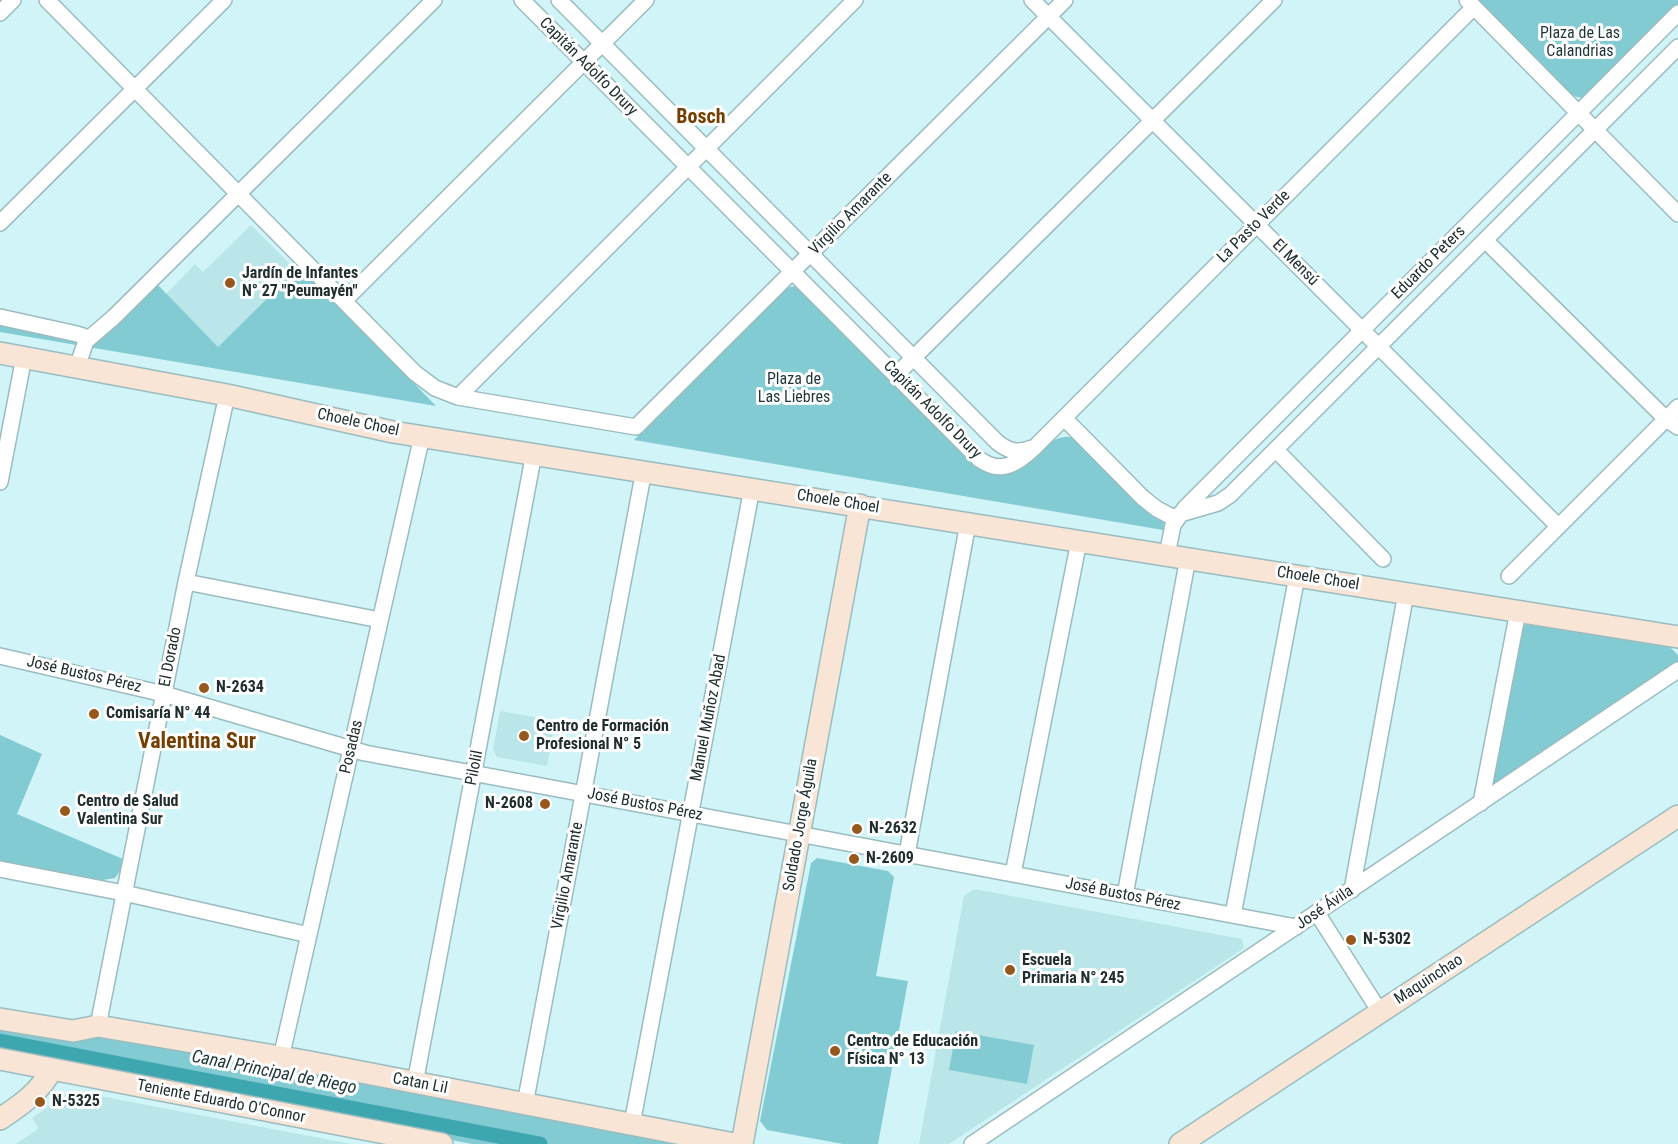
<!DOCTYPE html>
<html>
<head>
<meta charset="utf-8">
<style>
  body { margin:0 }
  canvas { display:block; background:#d0f4f7 }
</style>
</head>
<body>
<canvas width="1678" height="1144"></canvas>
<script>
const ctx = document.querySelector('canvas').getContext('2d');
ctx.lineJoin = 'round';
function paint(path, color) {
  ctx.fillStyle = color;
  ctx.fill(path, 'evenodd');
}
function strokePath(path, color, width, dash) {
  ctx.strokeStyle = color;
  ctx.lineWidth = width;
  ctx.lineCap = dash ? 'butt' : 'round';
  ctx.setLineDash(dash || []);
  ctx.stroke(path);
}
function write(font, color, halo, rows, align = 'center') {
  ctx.font = font + ' "Roboto Condensed",sans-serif';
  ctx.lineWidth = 6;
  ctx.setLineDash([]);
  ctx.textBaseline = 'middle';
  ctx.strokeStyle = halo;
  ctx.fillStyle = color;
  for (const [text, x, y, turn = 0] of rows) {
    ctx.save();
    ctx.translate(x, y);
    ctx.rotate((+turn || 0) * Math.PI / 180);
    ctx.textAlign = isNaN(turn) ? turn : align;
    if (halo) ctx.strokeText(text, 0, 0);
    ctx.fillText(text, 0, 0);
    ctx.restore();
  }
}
const built = new Path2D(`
  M251,225L296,270L218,347L166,294L195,264L203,272Z
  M500,711L555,721L547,766L497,757L493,750Z
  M974,889L1242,939L1244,948L949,1144H919L964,896Z
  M71,1091L84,1093L351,1144H16L39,1128L32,1118Z`);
const green = new Path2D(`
  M1477,0H1678V6L1584,98L1577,97L1570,94Z
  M300,266L436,406L0,332V321L74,337L125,317L158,285L218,347Z
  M796,286L800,287L990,472C1026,485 1045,428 1073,438L1161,519L1164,523L1163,530L634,440L781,293L790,287Z
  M1534,621L1668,645L1678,655V665L1495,786L1492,781L1520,631L1526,624Z
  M0,735L42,754L17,814L123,859L120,871L115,878L103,880L0,861Z
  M817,858L888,871L894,877L876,976L908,981L878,1144H843L767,1130L760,1121L811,863Z
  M0,1024L100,1034L695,1144H472L0,1054Z
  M956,1031L1034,1045L1027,1084L949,1070Z`);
const canal = new Path2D(`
  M0,1041L540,1144`);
const street = new Path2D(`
  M47,0L415,373L435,388L458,397L636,427L1065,0
  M522,0L979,459C1001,475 1017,464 1035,447L1474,7
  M559,0L997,442C1008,451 1018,454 1032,448
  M1032,0L1558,526
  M1467,0L1678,214
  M0,13L13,0
  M0,223L224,0
  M1485,240L1666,419L1678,427
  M344,301L646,0
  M0,317L77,334L89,338
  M77,367L86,341L114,317L434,0
  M896,375L1274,0
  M458,397L855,0
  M1064,418L1143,498L1157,509L1176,519
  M1276,450L1383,559
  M0,482L24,357
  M1180,514L1218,503L1230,495L1678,47
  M1167,555L1173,525L1185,508L1678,13
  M1509,576L1678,407
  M186,582L380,620
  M0,656L164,694L365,753L1296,927
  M1481,803L1518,611
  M907,854L968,523
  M0,869L124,893L309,935
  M1013,874L1079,541
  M1352,890L1406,593
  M1125,895L1188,558
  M1317,913L1380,1012
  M1233,915L1297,576
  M98,1026L186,582L227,395
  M281,1058L422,436
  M415,1083L534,453
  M525,1104L644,470
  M632,1124L752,488
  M972,1144L1678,670`);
const secondary = new Path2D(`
  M0,353L227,395L393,432L1678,637
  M0,1019L73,1031L98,1026L304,1061L734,1144
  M0,1059L442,1144
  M0,1119C21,1105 40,1092 52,1069
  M742,1144L860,505
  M1180,1144L1678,816`);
const markers = [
  [230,283,6,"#96581d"],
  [204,688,6,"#96581d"],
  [94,714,6,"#96581d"],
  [524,736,6,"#96581d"],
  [545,804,6,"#96581d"],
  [65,811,6,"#96581d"],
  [857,829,6,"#96581d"],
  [854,859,6,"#96581d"],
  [1351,940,6,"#96581d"],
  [1010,970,6,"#96581d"],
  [835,1051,6,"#96581d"],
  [40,1102,6,"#96581d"]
];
const parkNames = [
  ["Plaza de Las",1580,34],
  ["Calandrias",1580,52],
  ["Plaza de",794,380],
  ["Las Liebres",794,398]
];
const streetNames = [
  ["Capitán Adolfo Drury",588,67,45],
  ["Virgilio Amarante",851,214,-45],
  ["La Pasto Verde",1254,227,-45],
  ["El Mensú",1295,263,45],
  ["Eduardo Peters",1429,263,-45],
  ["Capitán Adolfo Drury",932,410,45],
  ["Choele Choel",358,423,12],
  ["Choele Choel",838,502,9],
  ["Choele Choel",1318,579,9],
  ["El Dorado",171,657,-79],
  ["José Bustos Pérez",84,675,13],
  ["Manuel Muñoz Abad",709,718,-79],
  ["Posadas",352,747,-77],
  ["Pilolil",475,768,-79],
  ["José Bustos Pérez",645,805,11],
  ["Soldado Jorge Águila",801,825,-80],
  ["Virgilio Amarante",568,876,-79],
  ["José Bustos Pérez",1123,895,11],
  ["José Ávila",1325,908,-34],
  ["Maquinchao",1429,980,-33],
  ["Catan Lil",420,1084,11],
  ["Teniente Eduardo O'Connor",221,1102,11]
];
const poiNames = [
  ["Jardín de Infantes",242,274],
  ["N° 27 \"Peumayén\"",242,292],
  ["N-2634",216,688],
  ["Comisaría N° 44",106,714],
  ["Centro de Formación",536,727],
  ["Profesional N° 5",536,745],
  ["Centro de Salud",77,802],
  ["Valentina Sur",77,820],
  ["N-2608",533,804,"right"],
  ["N-2632",869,829],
  ["N-2609",866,859],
  ["N-5302",1363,940],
  ["Escuela",1022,961],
  ["Primaria N° 245",1022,979],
  ["Centro de Educación",847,1042],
  ["Física N° 13",847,1060],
  ["N-5325",52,1102]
];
const waterNames = [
  ["Canal Principal de Riego",274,1073,11]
];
const quarterNames = [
  ["Bosch",701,118]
];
const districtNames = [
  ["Valentina Sur",197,742]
];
paint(built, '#bae6ea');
paint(green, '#83cbd2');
strokePath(canal, '#3ea6af', 15);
strokePath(street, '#9abcbf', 18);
strokePath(secondary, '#9abcbf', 24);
strokePath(street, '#fff', 15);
strokePath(secondary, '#f8e5d6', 21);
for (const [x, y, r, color] of markers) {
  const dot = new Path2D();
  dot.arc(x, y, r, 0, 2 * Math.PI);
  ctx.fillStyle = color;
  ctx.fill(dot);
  strokePath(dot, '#fff', 2);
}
write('16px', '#1e3537', '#fff', parkNames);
write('16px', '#202e2f', '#fff', streetNames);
write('bold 16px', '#202e2f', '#fff', poiNames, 'left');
write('italic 18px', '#223a3c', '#fff', waterNames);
write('bold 20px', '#753e00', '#fff', quarterNames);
write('bold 22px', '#753e00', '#fff', districtNames);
</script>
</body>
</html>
